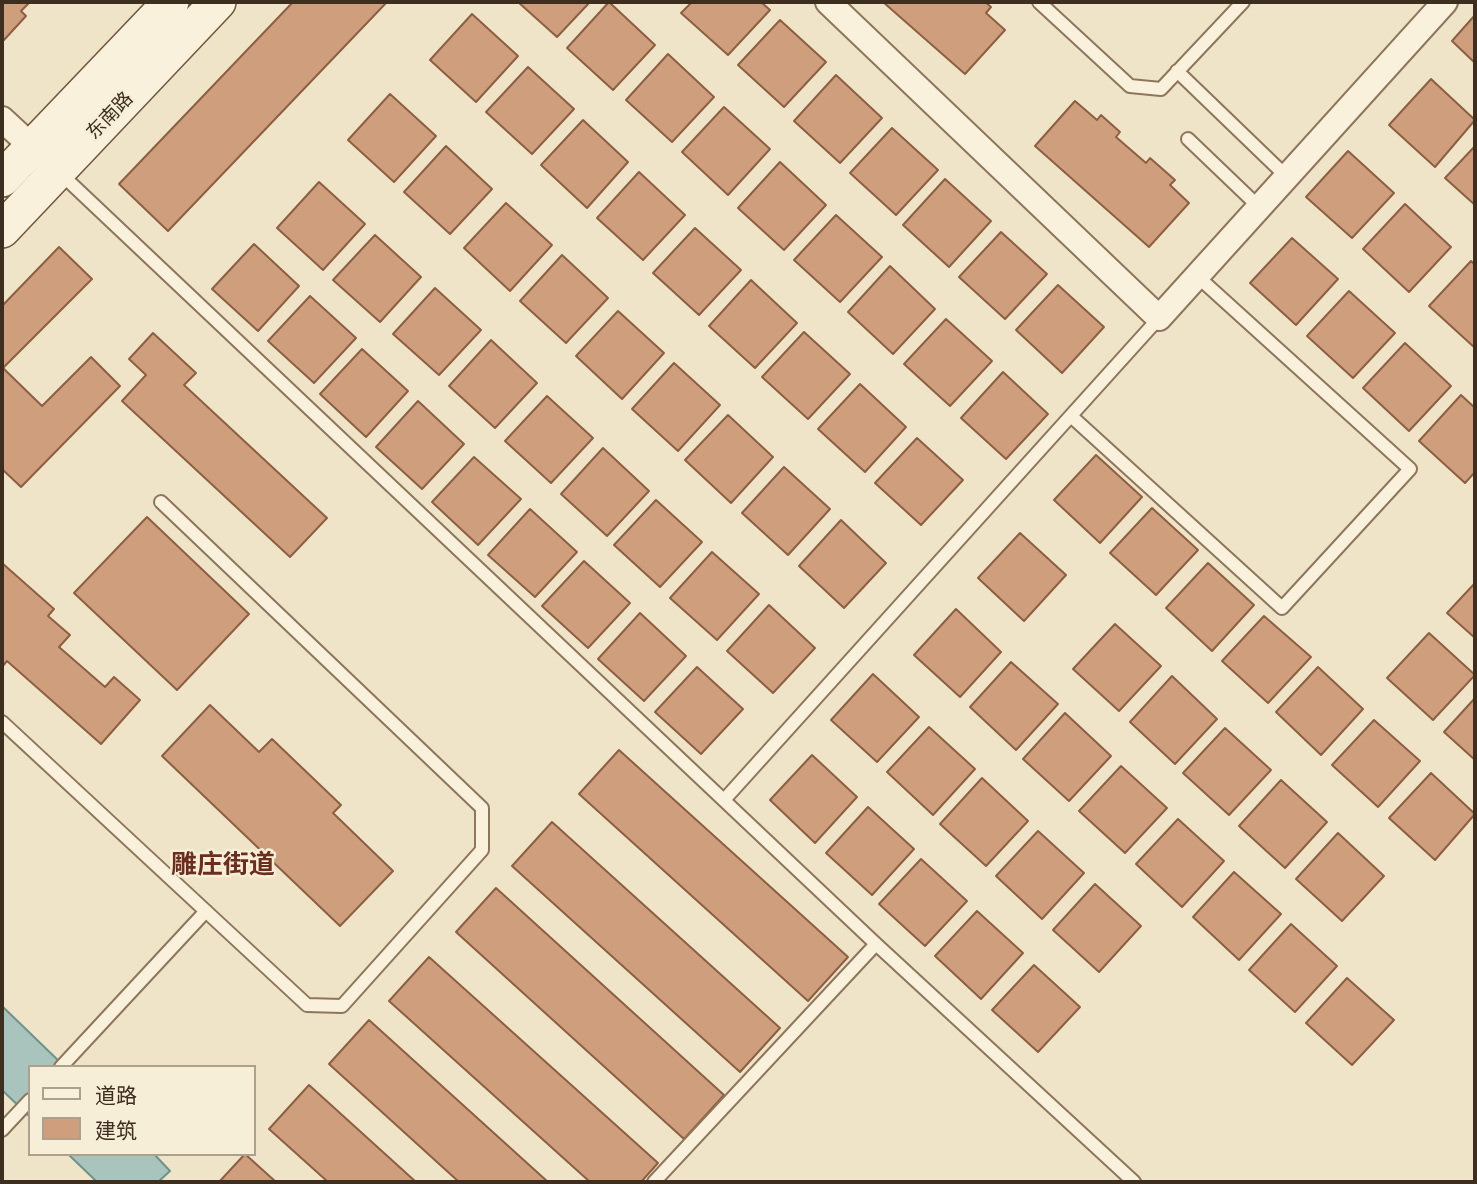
<!DOCTYPE html>
<html>
<head>
<meta charset="utf-8">
<style>
  body { margin:0 }
  #map { position:relative; width:1477px; height:1184px; overflow:hidden; background:#f0e4c8; font-family:"Roboto Serif","Noto Sans SC",serif }
  canvas { display:block }
  .frame { position:absolute; inset:0; border:4px solid #3d2e20; pointer-events:none }
  .legend { position:absolute; left:28px; top:1065px; width:228px; height:91px; box-sizing:border-box; background:#f7eed8; border:2px solid #ada18e; margin:0; padding:9px 12px; list-style:none; font-size:21px; color:#3d2e20 }
  .legend li { display:flex; align-items:center; gap:14px; height:35px }
  .legend b { width:35px; border:2px solid #ada18e }
</style>
</head>
<body>
<div id="map">
<canvas width="1477" height="1184"></canvas>
<div class="frame"></div>
<ul class="legend">
<li><b style="height:9px;background:#faf1dc"></b>道路</li>
<li><b style="height:19px;background:#cf9f7d"></b>建筑</li>
</ul>
</div>
<script>
const ctx = document.querySelector('canvas').getContext('2d');
ctx.lineJoin = 'round';
function paint(path, color) {
  ctx.fillStyle = color;
  ctx.fill(path, 'evenodd');
}
function strokePath(path, color, width, dash) {
  ctx.strokeStyle = color;
  ctx.lineWidth = width;
  ctx.lineCap = dash ? 'butt' : 'round';
  ctx.setLineDash(dash || []);
  ctx.stroke(path);
}
function write(font, color, halo, rows, align = 'center') {
  ctx.font = font + ' "Roboto Serif","Noto Sans SC",serif';
  ctx.lineWidth = 5;
  ctx.setLineDash([]);
  ctx.textBaseline = 'middle';
  ctx.strokeStyle = halo;
  ctx.fillStyle = color;
  for (const [text, x, y, turn = 0] of rows) {
    ctx.save();
    ctx.translate(x, y);
    ctx.rotate((+turn || 0) * Math.PI / 180);
    ctx.textAlign = isNaN(turn) ? turn : align;
    if (halo) ctx.strokeText(text, 0, 0);
    ctx.fillText(text, 0, 0);
    ctx.restore();
  }
}
const water = new Path2D(`
  M2,1006L65,1067H30V1117L2,1090Z
  M68,1154H154L170,1171L158,1182H97Z`);
const building = new Path2D(`
  M2,2H30L21,11L26,16L4,40L2,37Z
  M293,2H387L168,231L119,184Z
  M518,2H590L557,37Z
  M609,2L655,45L613,90L567,48Z
  M692,2H761L770,10L728,55L681,13Z
  M883,2H985L991,7L986,13L1005,30L965,74Z
  M472,14L518,56L476,102L430,60Z
  M1475,15V63L1452,41Z
  M780,20L826,62L784,107L738,65Z
  M668,54L714,97L672,142L626,100Z
  M528,67L574,109L532,154L486,112Z
  M836,75L882,118L840,163L794,121Z
  M1431,79L1475,120L1435,167L1389,125Z
  M390,94L436,136L394,182L348,140Z
  M1075,101L1097,120L1101,115L1120,132L1116,137L1146,163L1150,158L1175,180L1170,185L1189,203L1149,247L1035,146Z
  M724,107L770,149L728,195L682,152Z
  M583,120L628,162L587,208L541,165Z
  M892,128L938,170L896,215L850,173Z
  M446,146L492,189L450,234L404,192Z
  M1475,146V205L1445,178Z
  M1348,151L1394,193L1352,238L1306,197Z
  M780,162L826,205L784,250L738,208Z
  M639,172L685,215L643,260L597,218Z
  M945,179L991,221L949,267L903,225Z
  M319,182L365,224L323,270L277,228Z
  M506,203L552,245L510,291L464,248Z
  M1405,204L1451,247L1409,292L1363,249Z
  M836,215L882,257L840,302L794,260Z
  M695,228L741,270L699,315L653,273Z
  M1001,232L1047,274L1005,319L959,277Z
  M375,235L421,277L380,322L333,280Z
  M1292,238L1338,279L1296,325L1250,283Z
  M254,244L299,286L258,331L212,289Z
  M59,247L92,279L3,368L42,406L91,357L120,386L21,487L2,469V306Z
  M562,255L608,298L566,343L520,301Z
  M1471,261L1475,265V348L1429,306Z
  M890,266L935,309L893,354L848,312Z
  M751,280L797,323L755,368L709,326Z
  M1058,285L1104,327L1062,373L1016,330Z
  M435,288L481,330L439,375L393,334Z
  M1349,291L1395,333L1353,378L1307,336Z
  M310,296L356,338L314,383L268,341Z
  M618,311L664,353L622,399L576,356Z
  M946,319L992,361L950,406L904,364Z
  M804,332L850,374L808,419L762,377Z
  M153,333L196,373L184,385L327,518L290,557L122,401L146,375L129,359Z
  M491,340L537,383L495,428L449,386Z
  M1405,343L1451,386L1409,431L1363,388Z
  M362,349L408,391L366,437L320,394Z
  M674,363L720,405L678,451L632,409Z
  M1003,372L1048,414L1006,459L961,418Z
  M860,384L906,427L865,472L818,429Z
  M1461,395L1475,408V472L1465,483L1419,441Z
  M547,396L593,438L551,483L505,441Z
  M418,401L464,444L422,489L376,447Z
  M728,415L773,457L731,503L685,460Z
  M917,438L963,480L921,525L875,483Z
  M603,448L649,491L607,536L561,494Z
  M1096,455L1142,497L1100,543L1054,500Z
  M474,457L521,499L478,545L432,502Z
  M784,467L830,509L788,555L742,513Z
  M656,500L702,542L660,587L614,545Z
  M1152,508L1198,550L1156,595L1110,553Z
  M530,509L577,552L535,597L488,555Z
  M147,517L249,614L177,690L74,593Z
  M841,520L886,563L844,608L799,566Z
  M1020,533L1066,575L1024,621L978,578Z
  M712,552L759,594L717,640L670,598Z
  M584,561L630,603L588,648L542,606Z
  M2,563L54,609L48,616L70,635L59,647L105,687L114,677L140,700L101,744L7,661L2,667Z
  M1208,563L1254,605L1212,651L1166,608Z
  M1475,583V638L1447,613Z
  M769,605L815,648L773,693L727,651Z
  M956,609L1001,652L960,697L914,655Z
  M640,613L686,656L644,701L598,659Z
  M1264,616L1311,657L1268,703L1222,661Z
  M1115,624L1161,666L1119,711L1073,669Z
  M1429,633L1475,675L1433,720L1387,678Z
  M1011,662L1058,704L1016,750L970,707Z
  M697,667L743,709L701,754L655,712Z
  M1318,667L1363,709L1321,755L1276,712Z
  M873,674L919,717L877,762L831,720Z
  M1172,676L1217,719L1175,764L1130,722Z
  M1475,698V760L1444,732Z
  M210,705L259,752L272,739L341,805L333,813L393,871L340,926L162,756Z
  M1065,713L1111,756L1069,801L1023,759Z
  M1374,720L1420,761L1378,807L1332,765Z
  M929,727L975,769L933,815L887,772Z
  M1225,728L1271,770L1229,815L1183,773Z
  M619,750L848,957L808,1001L579,794Z
  M812,755L857,797L815,843L770,800Z
  M1121,766L1167,808L1125,853L1079,811Z
  M1431,773L1475,814L1435,860L1389,818Z
  M982,778L1028,821L986,866L940,824Z
  M1281,780L1327,822L1285,868L1239,826Z
  M868,807L914,849L872,895L826,853Z
  M1178,819L1224,861L1182,907L1136,864Z
  M552,822L780,1028L740,1072L512,866Z
  M1038,831L1084,873L1042,919L996,876Z
  M1338,833L1384,876L1342,921L1296,879Z
  M921,859L967,901L925,946L879,904Z
  M1234,872L1281,914L1239,960L1193,917Z
  M1095,884L1141,926L1099,972L1053,930Z
  M496,888L724,1095L684,1139L456,932Z
  M977,911L1023,953L981,999L935,956Z
  M1291,924L1337,966L1295,1012L1249,970Z
  M429,957L658,1163L641,1182H590L389,1001Z
  M1034,965L1080,1007L1038,1052L992,1010Z
  M1347,978L1394,1020L1352,1065L1306,1023Z
  M369,1020L548,1182H459L329,1064Z
  M309,1085L416,1182H328L269,1129Z
  M245,1154L276,1182H219Z`);
const lane = new Path2D(`
  M1039,2L1130,86L1161,89L1243,2
  M1177,71L1287,177
  M1188,139L1259,207
  M60,173L876,944L1134,1182
  M1071,416L1282,608L1410,469L1197,276
  M2,722L307,1005L342,1006L482,850V808L161,502
  M724,800L1159,318
  M61,1067L206,911
  M2,1130L30,1100
  M654,1182L876,944`);
const street = new Path2D(`
  M828,2L1159,318L1445,2
  M2,119L42,156`);
const secondary = new Path2D(`
  M2,179L171,2
  M2,230L218,2`);
const streetNames = [
  ["东南路",110,116,-46]
];
const districtNames = [
  ["雕庄街道",223,865]
];
paint(water, '#a9c4bc');
strokePath(water, '#6f938a', 2);
paint(building, '#cf9f7d');
strokePath(building, '#8d5f41', 2);
strokePath(lane, '#8d765c', 16);
strokePath(street, '#8d765c', 28);
strokePath(secondary, '#6f573f', 38);
strokePath(lane, '#faf1dc', 12);
strokePath(street, '#faf1dc', 24);
strokePath(secondary, '#faf1dc', 35);
write('19px', '#3d2e20', '#f7eed8', streetNames);
write('bold 26px', '#6b2e1e', '#f7eed8', districtNames);
</script>
</body>
</html>
